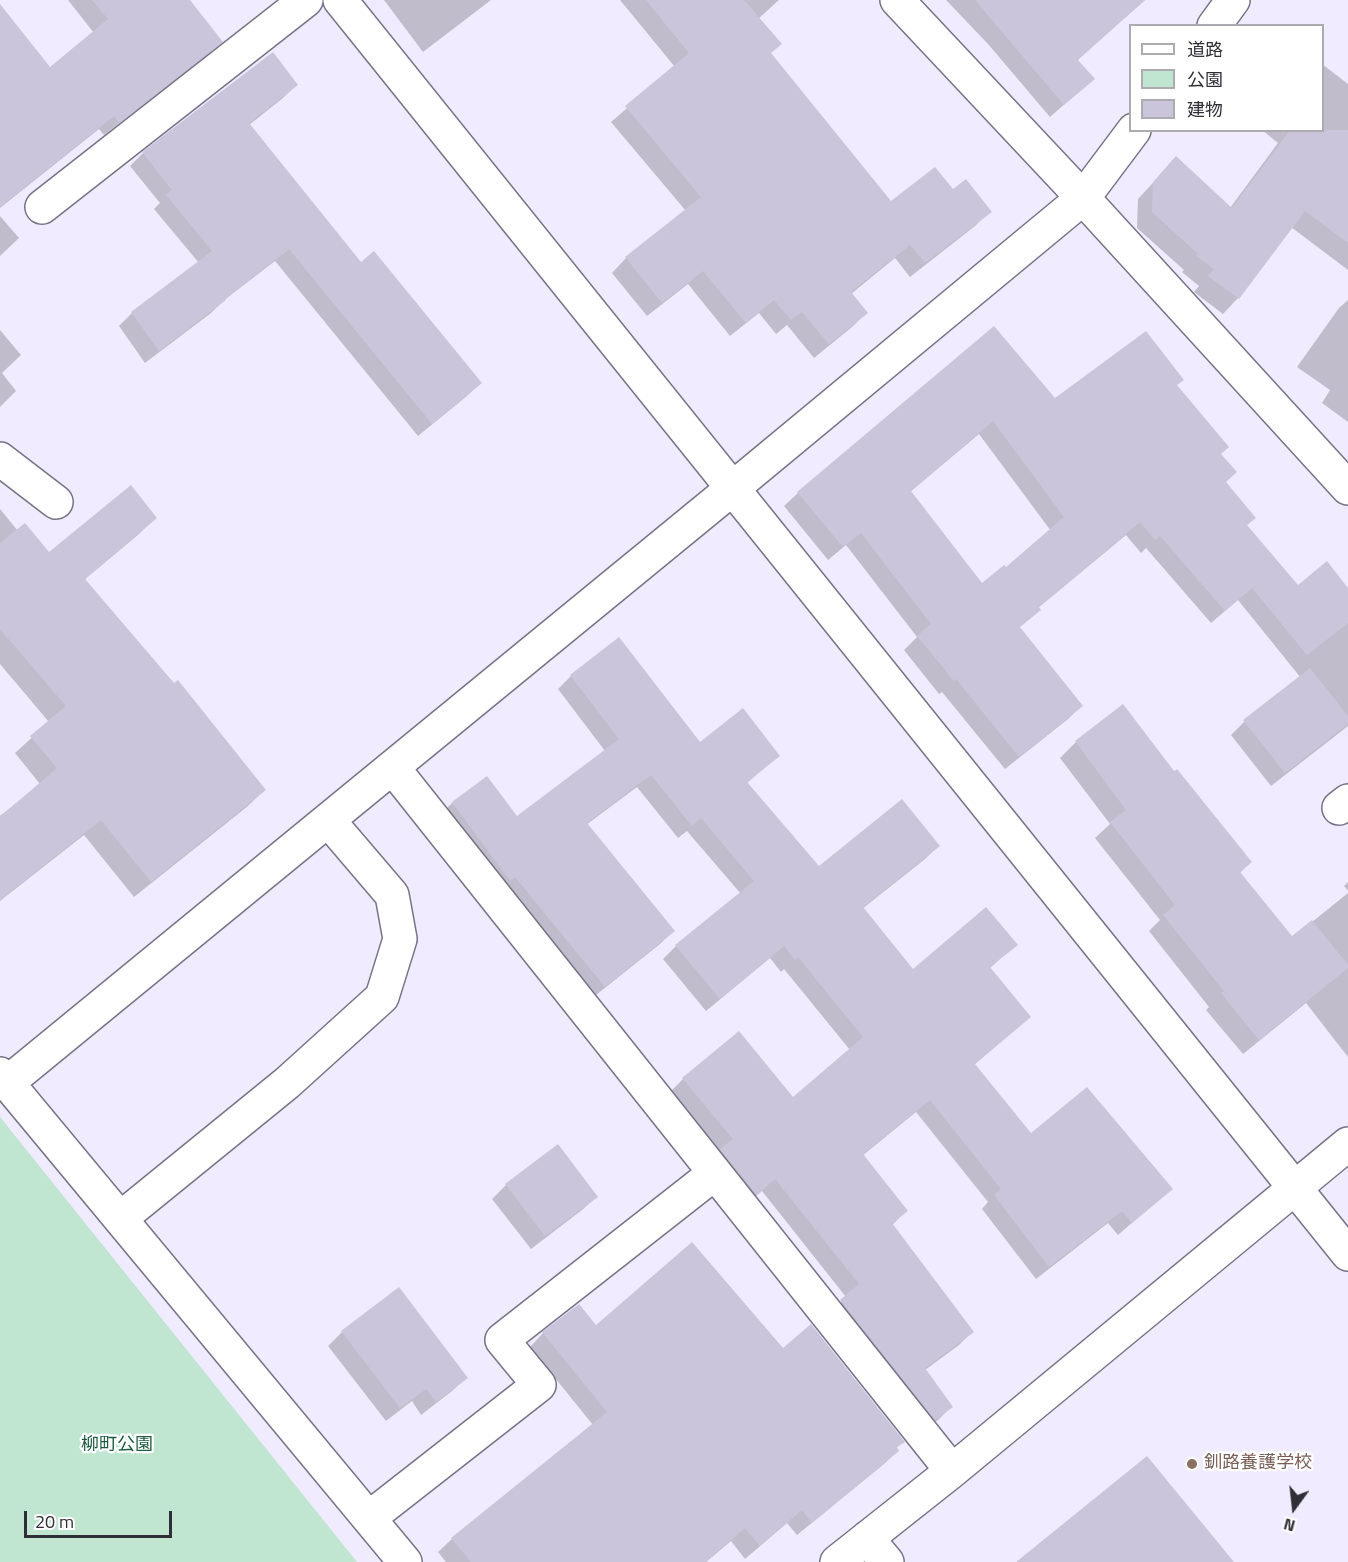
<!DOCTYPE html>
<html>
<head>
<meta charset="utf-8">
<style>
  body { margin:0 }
  #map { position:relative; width:1348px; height:1562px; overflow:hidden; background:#f0ebfe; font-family:"Titillium Web","Noto Sans JP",sans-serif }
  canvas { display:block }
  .legend { position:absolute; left:1129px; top:24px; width:195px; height:108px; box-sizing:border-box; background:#fff; border:2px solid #acabaf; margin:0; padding:8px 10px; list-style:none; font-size:18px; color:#302e37 }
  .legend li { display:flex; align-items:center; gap:12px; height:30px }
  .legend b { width:30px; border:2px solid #acabaf }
  .north { position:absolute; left:1264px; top:1478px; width:60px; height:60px; -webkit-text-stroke:4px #fff; paint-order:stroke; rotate:195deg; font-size:16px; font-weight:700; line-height:24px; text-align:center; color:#302e37 }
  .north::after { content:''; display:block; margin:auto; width:21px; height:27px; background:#302e37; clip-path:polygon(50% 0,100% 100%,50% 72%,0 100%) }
  .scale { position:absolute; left:24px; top:1511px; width:148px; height:27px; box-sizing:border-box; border:3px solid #302e37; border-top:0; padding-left:8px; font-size:18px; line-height:21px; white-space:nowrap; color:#302e37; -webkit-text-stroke:4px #fff; paint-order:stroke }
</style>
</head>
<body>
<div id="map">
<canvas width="1348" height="1562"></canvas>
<ul class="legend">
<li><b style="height:8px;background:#fff"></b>道路</li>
<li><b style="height:16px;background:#c0e5d0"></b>公園</li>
<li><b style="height:16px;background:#cbc5dc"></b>建物</li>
</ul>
<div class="north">N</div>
<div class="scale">20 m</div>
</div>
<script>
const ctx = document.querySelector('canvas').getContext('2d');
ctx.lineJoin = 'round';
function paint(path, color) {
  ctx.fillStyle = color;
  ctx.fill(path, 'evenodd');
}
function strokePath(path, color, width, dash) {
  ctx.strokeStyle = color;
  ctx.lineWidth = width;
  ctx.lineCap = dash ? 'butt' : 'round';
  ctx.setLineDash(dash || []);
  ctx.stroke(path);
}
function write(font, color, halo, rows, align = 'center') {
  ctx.font = font + ' "Titillium Web","Noto Sans JP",sans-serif';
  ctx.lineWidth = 4.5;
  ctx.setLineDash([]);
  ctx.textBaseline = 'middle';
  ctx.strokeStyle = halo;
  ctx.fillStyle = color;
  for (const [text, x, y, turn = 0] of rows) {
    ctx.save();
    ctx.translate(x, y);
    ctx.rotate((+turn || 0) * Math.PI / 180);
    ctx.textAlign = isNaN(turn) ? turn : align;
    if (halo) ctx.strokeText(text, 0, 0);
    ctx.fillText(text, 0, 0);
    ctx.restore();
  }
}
const green = new Path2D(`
  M0,1117L357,1562H0Z`);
const shadow = new Path2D(`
  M68,0H188L221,41L207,55L104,135L99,129L0,208V7L50,69L94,33Z
  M384,0H491L423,52Z
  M620,0H779L758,19L770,54L891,203L953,191L990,211L975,226L910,277L895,258L851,294L866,313L852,327L814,358L787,325L776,334L759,313L730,336L688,284L647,316L612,273L626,258L686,211L611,122L675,67Z
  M946,0H1145L1077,60L1093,79L1050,117L988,44Z
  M1322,64L1348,84V270L1291,227L1238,298L1223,314L1194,292L1199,286L1182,272L1184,270L1137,228L1138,199L1176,158L1230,208L1278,143L1262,130H1322Z
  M296,85L283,98L249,125L360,264L480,383L467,396L418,436L275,261L223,301L211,313L145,363L119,326L132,313L199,263L154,209L160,203L130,166L143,153Z
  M0,216L19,238L0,256Z
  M1348,300V422L1322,403L1330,390L1297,367L1339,308Z
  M994,329L1055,400L1176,386L1220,454L1225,483L1246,526L1298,587L1348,590V726L1271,786L1231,735L1244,722L1301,678L1238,600L1211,623L1146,548L1141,553L1126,535L1038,608L1039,610L1019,628L1081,706L1068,719L1005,769L942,692L939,694L904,650L917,637L846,545L828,560L784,506L798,493ZM979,434L1051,531L1005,569L981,585L910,492Z
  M0,330L21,355L2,373L16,391L0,407Z
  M0,509L18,531L49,555L155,518L139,534L84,580L264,790L248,806L134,897L84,835L0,901V816L40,784L15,753L49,722L0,664Z
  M571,676L700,744L778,756L747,783L819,868L938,846L925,859L862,909L912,971L1016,944L989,969L1029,1017L974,1065L1031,1135L1171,1189L1118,1235L1108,1223L1036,1279L982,1209L988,1202L916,1112L862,1156L906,1211L892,1225L972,1332L959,1345L925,1370L951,1407L938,1420L921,1432L828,1314L846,1297L762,1191L743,1207L708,1163L720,1152L670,1092L683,1079L793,1099L850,1050L784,969L781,972L770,958L706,1011L663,959L676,946L741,894L687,831L678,838L637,787L586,825L673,931L660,944L591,999L439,816L452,803L486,778L517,818L605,751L558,689Z
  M1122,706L1174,774L1250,862L1240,873L1291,939L1348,893V1057L1306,1003L1243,1054L1206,1010L1209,1007L1149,931L1160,920L1095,838L1110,824L1060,758L1076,742Z
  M1348,882V891L1344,886Z
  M506,1185L596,1197L582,1210L531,1249L492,1199Z
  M595,1327L782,1350L903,1442L896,1448L897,1451L884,1464L797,1535L787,1523L745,1559L731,1541L706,1562H446L438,1552L452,1539L593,1425L530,1347L543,1333Z
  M342,1332L466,1378L452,1391L421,1415L412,1401L386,1421L328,1346Z`);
const building = new Path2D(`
  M92,0H190L223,42L119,123L114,116L0,207V4L50,67L108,19Z
  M646,0H744L782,44L771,53L891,201L935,167L953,189L966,179L992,212L925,263L910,245L851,292L868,313L829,344L802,312L791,320L774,300L746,323L703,271L662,303L625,257L701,197L625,106L689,53Z
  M975,0H1145L1078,60L1095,79L1064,105Z
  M273,52L298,85L249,123L361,262L374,251L482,383L432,424L289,249L225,299L226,300L159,351L131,312L212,251L166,195L172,190L142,152Z
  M1290,130H1348V243L1305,211L1239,299L1208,276L1214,269L1196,256L1198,254L1152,212L1153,182L1176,156L1232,208Z
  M994,326L1055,398L1146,331L1184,380L1177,385L1229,447L1221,454L1237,472L1226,482L1256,518L1247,525L1298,585L1327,561L1348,588V623L1307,655L1252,588L1225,611L1160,536L1155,540L1140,522L1039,607L1041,610L1020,627L1083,706L1019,757L956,679L954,681L917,636L931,624L861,533L843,547L797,492ZM993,421L1064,517L1006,567L1004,565L982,583L911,491Z
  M131,485L157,518L85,579L174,683L178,680L266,790L151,882L101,820L0,900V817L57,768L30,736L66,706L0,629V543L25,523L49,552Z
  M619,637L700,742L743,708L780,756L747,782L819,866L902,799L940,846L863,907L913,969L986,907L1018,945L990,967L1031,1017L975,1064L1031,1133L1087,1087L1173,1189L1132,1223L1122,1211L1049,1267L994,1195L1001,1189L930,1100L863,1154L908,1211L892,1223L974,1332L925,1368L953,1407L935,1420L840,1300L859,1284L775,1179L757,1195L720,1149L733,1139L682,1078L739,1031L793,1097L863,1037L798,957L795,960L784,946L720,999L675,945L754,881L701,818L692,826L651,775L587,823L675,931L605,987L515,877L510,881L452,802L487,776L517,816L619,739L570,675Z
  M1310,668L1348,716V724L1285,773L1243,720Z
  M1123,704L1174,771L1177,769L1252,862L1240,872L1292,936L1312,920L1348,965V968L1259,1040L1221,993L1224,991L1163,915L1175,905L1110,822L1126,810L1075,741Z
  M558,1144L598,1197L545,1236L505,1184Z
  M692,1242L783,1348L811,1324L905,1442L897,1447L899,1451L812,1523L802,1510L760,1546L745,1528L705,1562H471L451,1538L607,1412L542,1332L579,1304L596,1325Z
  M399,1287L468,1378L436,1402L426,1389L400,1408L341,1331Z
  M1147,1456L1234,1562H1016Z`);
const minor = new Path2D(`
  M340,0L1348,1254
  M897,0L1083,198L1348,488
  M1214,26L1233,0
  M42,207L306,0
  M0,459L56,502
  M393,768L952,1471
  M1339,808L1348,801
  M0,1074L405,1562
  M7,1083L733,488L1083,198L1134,130
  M121,1218L287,1083L382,997L400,939L392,895L328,820
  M369,1518L539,1385L502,1340L715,1173
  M867,1538L887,1562
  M837,1562L952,1471L1348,1144`);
const markers = [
  [1192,1464,6,"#8d6e63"]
];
const parkNames = [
  ["柳町公園",117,1446]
];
const educationNames = [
  ["釧路養護学校",1204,1464]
];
paint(green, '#c0e5d0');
paint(shadow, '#0003');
paint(building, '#cbc5dc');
strokePath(minor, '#787286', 36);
strokePath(minor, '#fff', 33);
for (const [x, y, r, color] of markers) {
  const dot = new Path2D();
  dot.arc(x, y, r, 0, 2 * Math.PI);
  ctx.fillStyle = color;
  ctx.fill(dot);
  strokePath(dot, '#fff', 2);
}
write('18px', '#1d5c40', '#fff', parkNames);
write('18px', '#785e54', '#fff', educationNames, 'left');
</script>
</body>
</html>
